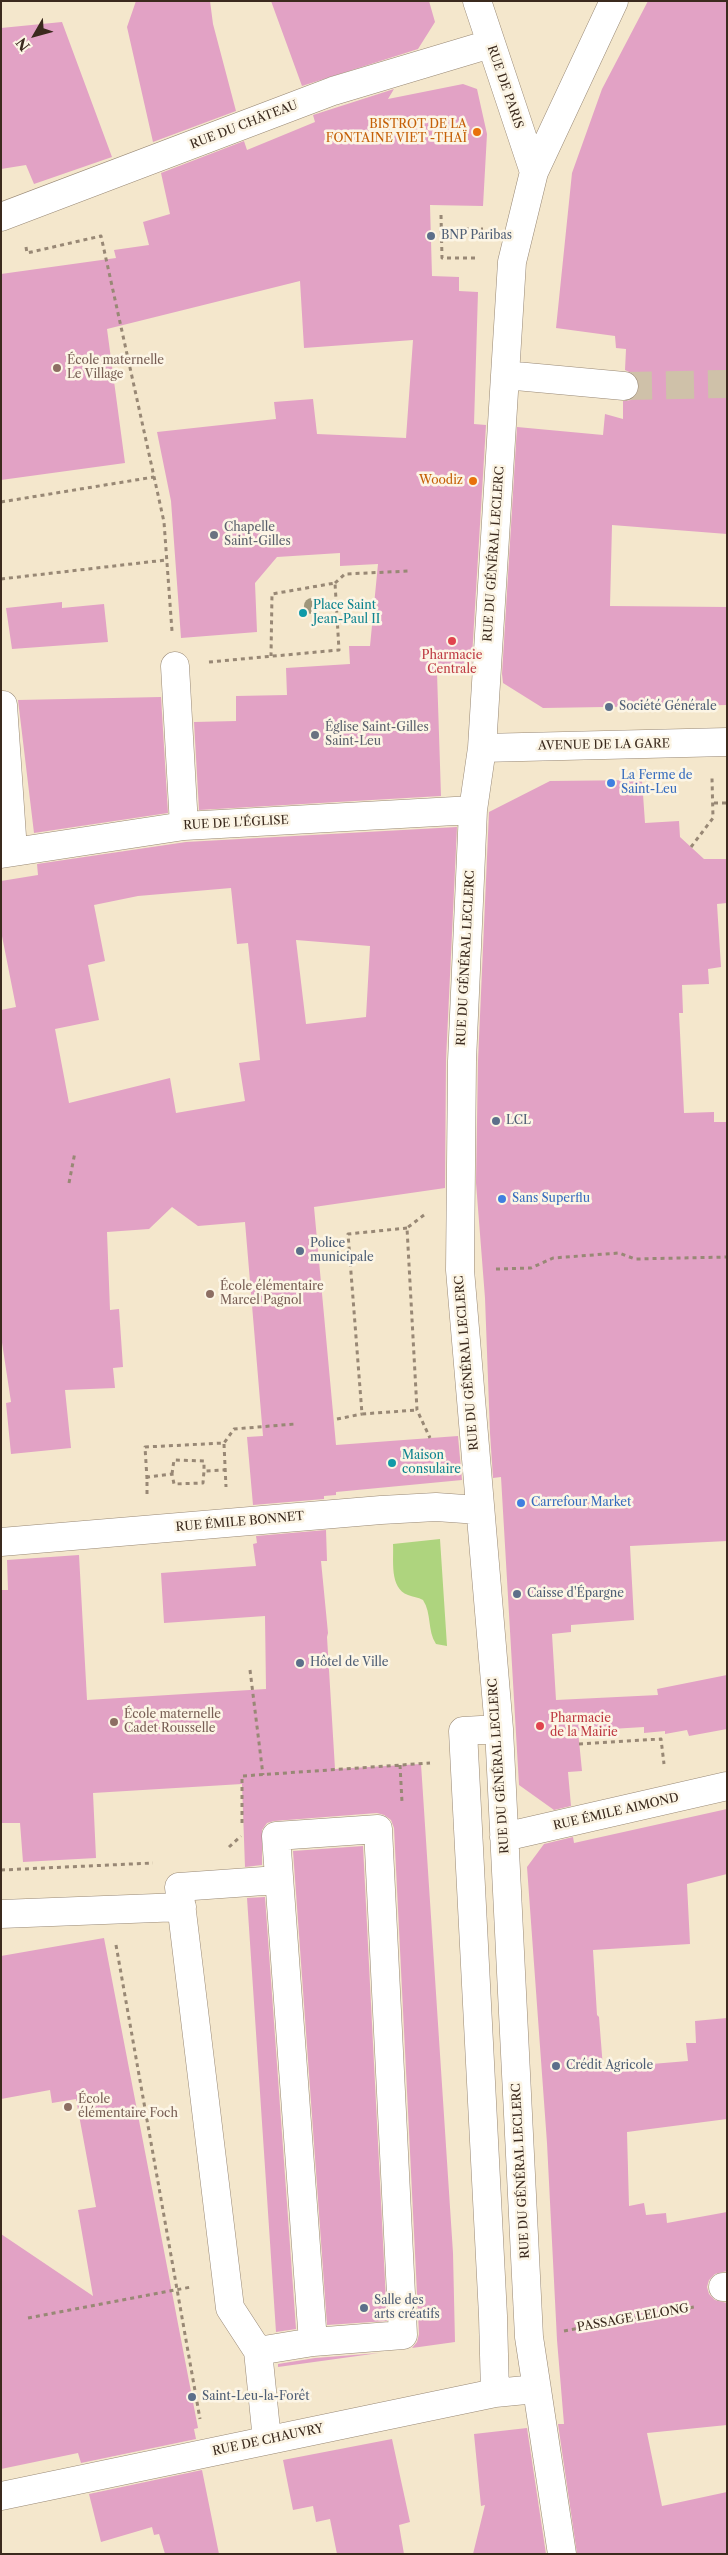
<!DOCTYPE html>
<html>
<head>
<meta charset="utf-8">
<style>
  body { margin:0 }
  #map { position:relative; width:728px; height:2555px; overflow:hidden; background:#f4e7cc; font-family:"Libre Caslon Text",serif }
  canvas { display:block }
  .frame { position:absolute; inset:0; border:2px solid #3b2a1e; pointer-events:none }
  .north { position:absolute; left:10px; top:10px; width:50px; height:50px; -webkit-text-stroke:4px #fcf5e5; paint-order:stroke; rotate:232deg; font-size:14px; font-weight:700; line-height:20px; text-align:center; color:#3b2a1e }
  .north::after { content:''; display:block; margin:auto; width:18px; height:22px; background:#3b2a1e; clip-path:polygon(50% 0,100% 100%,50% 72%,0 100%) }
</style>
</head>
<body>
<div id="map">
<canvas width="728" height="2555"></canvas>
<div class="frame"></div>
<div class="north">N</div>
</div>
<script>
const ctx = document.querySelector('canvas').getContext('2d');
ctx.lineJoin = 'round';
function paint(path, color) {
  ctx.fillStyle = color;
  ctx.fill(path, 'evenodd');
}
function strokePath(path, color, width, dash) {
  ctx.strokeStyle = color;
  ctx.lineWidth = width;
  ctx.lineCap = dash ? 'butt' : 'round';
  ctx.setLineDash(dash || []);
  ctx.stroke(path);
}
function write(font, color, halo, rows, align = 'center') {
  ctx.font = font + ' "Libre Caslon Text",serif';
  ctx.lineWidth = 5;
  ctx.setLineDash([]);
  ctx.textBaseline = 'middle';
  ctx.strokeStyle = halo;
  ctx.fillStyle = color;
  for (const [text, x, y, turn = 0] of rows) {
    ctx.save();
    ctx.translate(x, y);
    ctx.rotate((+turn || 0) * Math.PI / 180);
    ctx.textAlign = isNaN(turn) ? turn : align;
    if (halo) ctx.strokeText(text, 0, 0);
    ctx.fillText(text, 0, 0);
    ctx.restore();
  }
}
const green = new Path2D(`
  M440,1539L447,1646L436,1644C427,1630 432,1614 423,1600C418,1597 413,1597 408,1595C389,1588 394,1560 393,1544Z`);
const building = new Path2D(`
  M136,1H210L213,24L236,111L153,142L127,27Z
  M271,1H429L435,22L418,49L302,86Z
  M648,1H727V534L612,525L610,606L727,607V705L543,708L503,683L502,674L517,427L603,435L605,414L623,419V401L631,400L636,395L639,388L638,380L633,374L625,370L626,349L616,348L615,336L556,328L572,173L602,89Z
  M62,22L112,157L34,184L26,165L1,169V28Z
  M463,84L477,89L487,134L483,206L430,205L432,276L459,277V291L478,292L474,424L486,425L471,673H437L441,796L199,810L194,722L236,721V696L287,695L286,668L350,664L349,646H370L378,564L340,566V553L277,557L255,583L257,632L181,638L171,501L157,432L276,419L274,402L313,399L317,434L406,438L413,340L304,348L300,281L107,329L125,463L1,480V274L116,258L114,250L149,245L143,222L170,214L161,173L244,141L247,150L315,122L313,115L394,89L388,99Z
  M62,602V608L104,604L108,642L12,649L6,608Z
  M161,697L168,813L34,833L18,700Z
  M642,780L645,823L679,821L680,837L704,859H727V903L717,904L721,967L708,969L709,984L682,985L683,1013H679L684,1113L714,1112V1122H727V1541L630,1546L634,1620L571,1625V1632L552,1634L556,1700L658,1695L657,1689L727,1675V1729L689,1736L687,1730L665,1734V1731L644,1733V1727L578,1731L582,1771L568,1772L571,1806L554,1810L519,1785L501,1477L493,1478L490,1433L485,1298L476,1183L478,1061L489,812L550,781Z
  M457,827L446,1060L445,1188L314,1207L336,1445L458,1436L462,1480L336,1492V1495L324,1496V1499L253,1505L247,1437L263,1436L245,1222L198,1226L172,1207L149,1229L107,1232L110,1310L119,1309L123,1367L113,1368L115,1388L65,1390L71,1448L11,1454L6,1403L11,1402L1,1336V1010L16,1007L1,931V881L38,875L37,864L186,842ZM231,888L237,944L248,943L260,1060L239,1063L245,1101L176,1113L170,1078L69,1103L55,1029L99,1020L88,965L105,961L94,905L138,896ZM296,940L370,946L366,1017L306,1024Z
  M326,1530L327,1561H321L328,1633L327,1637L335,1769L421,1764L453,2253L455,2342L412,2348L417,2342L419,2334L394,1828L391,1820L384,1815L377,1813L274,1821L267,1823L262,1830V1865L245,1867L242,1784L93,1793L96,1858L23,1862L20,1823H1V1590H8L7,1560L79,1555L87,1700L266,1689L265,1616L164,1623L161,1573L256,1566L253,1544L257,1543L256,1536Z
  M727,1809V1874L687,1884L690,1944L593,1950L597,2015L599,2017L603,2068L688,2061L686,2043H696L695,2021L727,2018V2119L627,2132L629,2206L644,2203L646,2215L666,2213L667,2223L727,2212V2271L715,2274L709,2280L707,2287L709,2294L715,2300L727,2303V2425L647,2433L662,2506L727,2492V2554H577L558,2424H564L557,2340L547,2143L527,1867L544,1844L573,1837L574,1843Z
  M363,1846L387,2321L327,2325L293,1851Z
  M265,1897L296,2329L276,2332L247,1898Z
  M104,1938L198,2428L194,2429L196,2439L81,2463L78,2453L1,2469V2234L93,2296L78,2210L96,2207L76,2099L52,2103L50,2090L1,2099V1956Z
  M379,2353L278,2367V2364L315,2358Z
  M527,2428L546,2554H473L485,2505L481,2506L474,2434Z
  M392,2439L410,2522L399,2525L404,2554H337L330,2519L316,2522L313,2506L293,2510L283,2460Z
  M202,2470L219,2554H165L159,2534L154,2535L152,2527L101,2542L89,2494Z`);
const minorTunnel = new Path2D(`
  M624,386L727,384`);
const path = new Path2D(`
  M441,215L442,258H477
  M441,229H483
  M26,247L27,253L101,236L164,522L172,631
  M1,502L154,477
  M1,579L166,560
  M335,583L345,574L410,571
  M209,662L339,650L335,583L272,594L271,656
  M714,803H727
  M691,847L713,818L712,778
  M69,1183L75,1152
  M424,1215L407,1228L417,1410L430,1438
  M407,1228L348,1234L362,1414L417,1410
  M496,1269L531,1268L553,1258L619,1253L635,1259L727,1257
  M337,1419L362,1414
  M224,1444L226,1487
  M172,1474L174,1460L204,1461V1471
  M147,1479L145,1447L224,1443L234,1429L295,1424
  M147,1494V1477L172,1474L174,1484L203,1483L204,1471L225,1470
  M250,1670L263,1775
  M579,1744L661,1739L664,1764
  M400,1765L402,1802
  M242,1823V1776L430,1763
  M229,1847L241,1836
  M1,1870L153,1863
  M116,1945L200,2419
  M28,2318L191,2287
  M564,2331L694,2307`);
const minor = new Path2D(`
  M477,1L534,172
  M1,217L333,91L490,44
  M505,375L624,386
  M175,666L184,826
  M3,705L13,851
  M482,748L727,742
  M1,854L184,826L473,810
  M1,1542L381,1510L436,1507L479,1510
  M504,1837L727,1786
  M1,1914L182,1907
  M723,2287H727
  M258,2351L313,2342L403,2335L378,1829L276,1836L313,2342
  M495,2393L493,2316L463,1731L499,1729
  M267,2440L258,2351L230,2308L179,1887L278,1880
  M1,2496L495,2393L536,2389
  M562,2554L529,2337L499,1729L460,1270L462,1061L473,810L482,748L512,262L534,172L614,1`);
const trees = [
  [312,606]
];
const markers = [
  [477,132,5,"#e8710a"],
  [431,236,5,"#5c6f8a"],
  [57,368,5,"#8d6e63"],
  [473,481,5,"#e8710a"],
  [214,535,5,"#6b7280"],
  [303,613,5,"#0f9aa8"],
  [452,641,5,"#e0444e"],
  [609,707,5,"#5c6f8a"],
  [315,735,5,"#6b7280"],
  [611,783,5,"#3f7fe0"],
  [496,1121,5,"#5c6f8a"],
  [502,1199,5,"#3f7fe0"],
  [300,1251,5,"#5c6f8a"],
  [210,1294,5,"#8d6e63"],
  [392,1463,5,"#0f9aa8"],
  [521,1503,5,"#3f7fe0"],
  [517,1594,5,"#5c6f8a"],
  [300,1663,5,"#5c6f8a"],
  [114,1722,5,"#8d6e63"],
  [540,1726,5,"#e0444e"],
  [556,2066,5,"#5c6f8a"],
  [68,2107,5,"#8d6e63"],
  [364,2308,5,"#5c6f8a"],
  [192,2397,5,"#5c6f8a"]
];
const streetNames = [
  ["RUE DE PARIS",505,87,71],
  ["RUE DU CHÂTEAU",244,125,-21],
  ["RUE DU GÉNÉRAL LECLERC",494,554,-86],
  ["AVENUE DE LA GARE",604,745,-1],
  ["RUE DE L'ÉGLISE",236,823,-3],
  ["RUE DU GÉNÉRAL LECLERC",466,958,-87],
  ["RUE DU GÉNÉRAL LECLERC",467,1363,-95],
  ["RUE ÉMILE BONNET",240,1522,-5],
  ["RUE DU GÉNÉRAL LECLERC",499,1766,-94],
  ["RUE ÉMILE AIMOND",616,1812,-13],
  ["RUE DU GÉNÉRAL LECLERC",521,2171,-93],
  ["PASSAGE LELONG",633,2318,-10],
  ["RUE DE CHAUVRY",268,2440,-12]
];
const foodNames = [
  ["BISTROT DE LA",467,125],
  ["FONTAINE VIET -THAÏ",467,139],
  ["Woodiz",463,481]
];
const serviceNames = [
  ["BNP Paribas",441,236],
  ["Société Générale",619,707],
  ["LCL",506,1121],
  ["Police",310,1244],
  ["municipale",310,1258],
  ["Caisse d'Épargne",527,1594],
  ["Hôtel de Ville",310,1663],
  ["Crédit Agricole",566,2066],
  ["Salle des",374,2301],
  ["arts créatifs",374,2315],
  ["Saint-Leu-la-Forêt",202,2397]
];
const educationNames = [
  ["École maternelle",67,361],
  ["Le Village",67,375],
  ["École élémentaire",220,1287],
  ["Marcel Pagnol",220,1301],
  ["École maternelle",124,1715],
  ["Cadet Rousselle",124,1729],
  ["École",78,2100],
  ["élémentaire Foch",78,2114]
];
const worshipNames = [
  ["Chapelle",224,528],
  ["Saint-Gilles",224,542],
  ["Église Saint-Gilles",325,728],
  ["Saint-Leu",325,742]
];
const cultureNames = [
  ["Place Saint",313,606],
  ["Jean-Paul II",313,620],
  ["Maison",402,1456],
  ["consulaire",402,1470]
];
const healthNames = [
  ["Pharmacie",452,656],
  ["Centrale",452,670],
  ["Pharmacie",550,1719,"left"],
  ["de la Mairie",550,1733,"left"]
];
const shopNames = [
  ["La Ferme de",621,776],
  ["Saint-Leu",621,790],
  ["Sans Superflu",512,1199],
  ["Carrefour Market",531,1503]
];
paint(green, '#aed47e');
paint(building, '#e2a2c5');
strokePath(minorTunnel, '#cfc1a9', 28, [28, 14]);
strokePath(minor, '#988875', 29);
strokePath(path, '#988875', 3, [4, 4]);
strokePath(minor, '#fff', 28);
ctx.fillStyle = '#9e967a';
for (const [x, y] of trees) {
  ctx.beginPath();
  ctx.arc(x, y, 8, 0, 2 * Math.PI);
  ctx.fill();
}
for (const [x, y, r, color] of markers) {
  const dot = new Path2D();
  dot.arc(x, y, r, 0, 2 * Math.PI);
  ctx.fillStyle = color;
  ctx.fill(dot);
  strokePath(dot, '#fcf5e5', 2);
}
write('12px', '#3b2a1e', '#fcf5e5', streetNames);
write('12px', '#c56008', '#fcf5e5', foodNames, 'right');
write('12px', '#4e5e75', '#fcf5e5', serviceNames, 'left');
write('12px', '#785e54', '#fcf5e5', educationNames, 'left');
write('12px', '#5b616d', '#fcf5e5', worshipNames, 'left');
write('12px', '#0d838f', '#fcf5e5', cultureNames, 'left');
write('12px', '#be3a42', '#fcf5e5', healthNames);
write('12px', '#366cbe', '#fcf5e5', shopNames, 'left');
</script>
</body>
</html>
